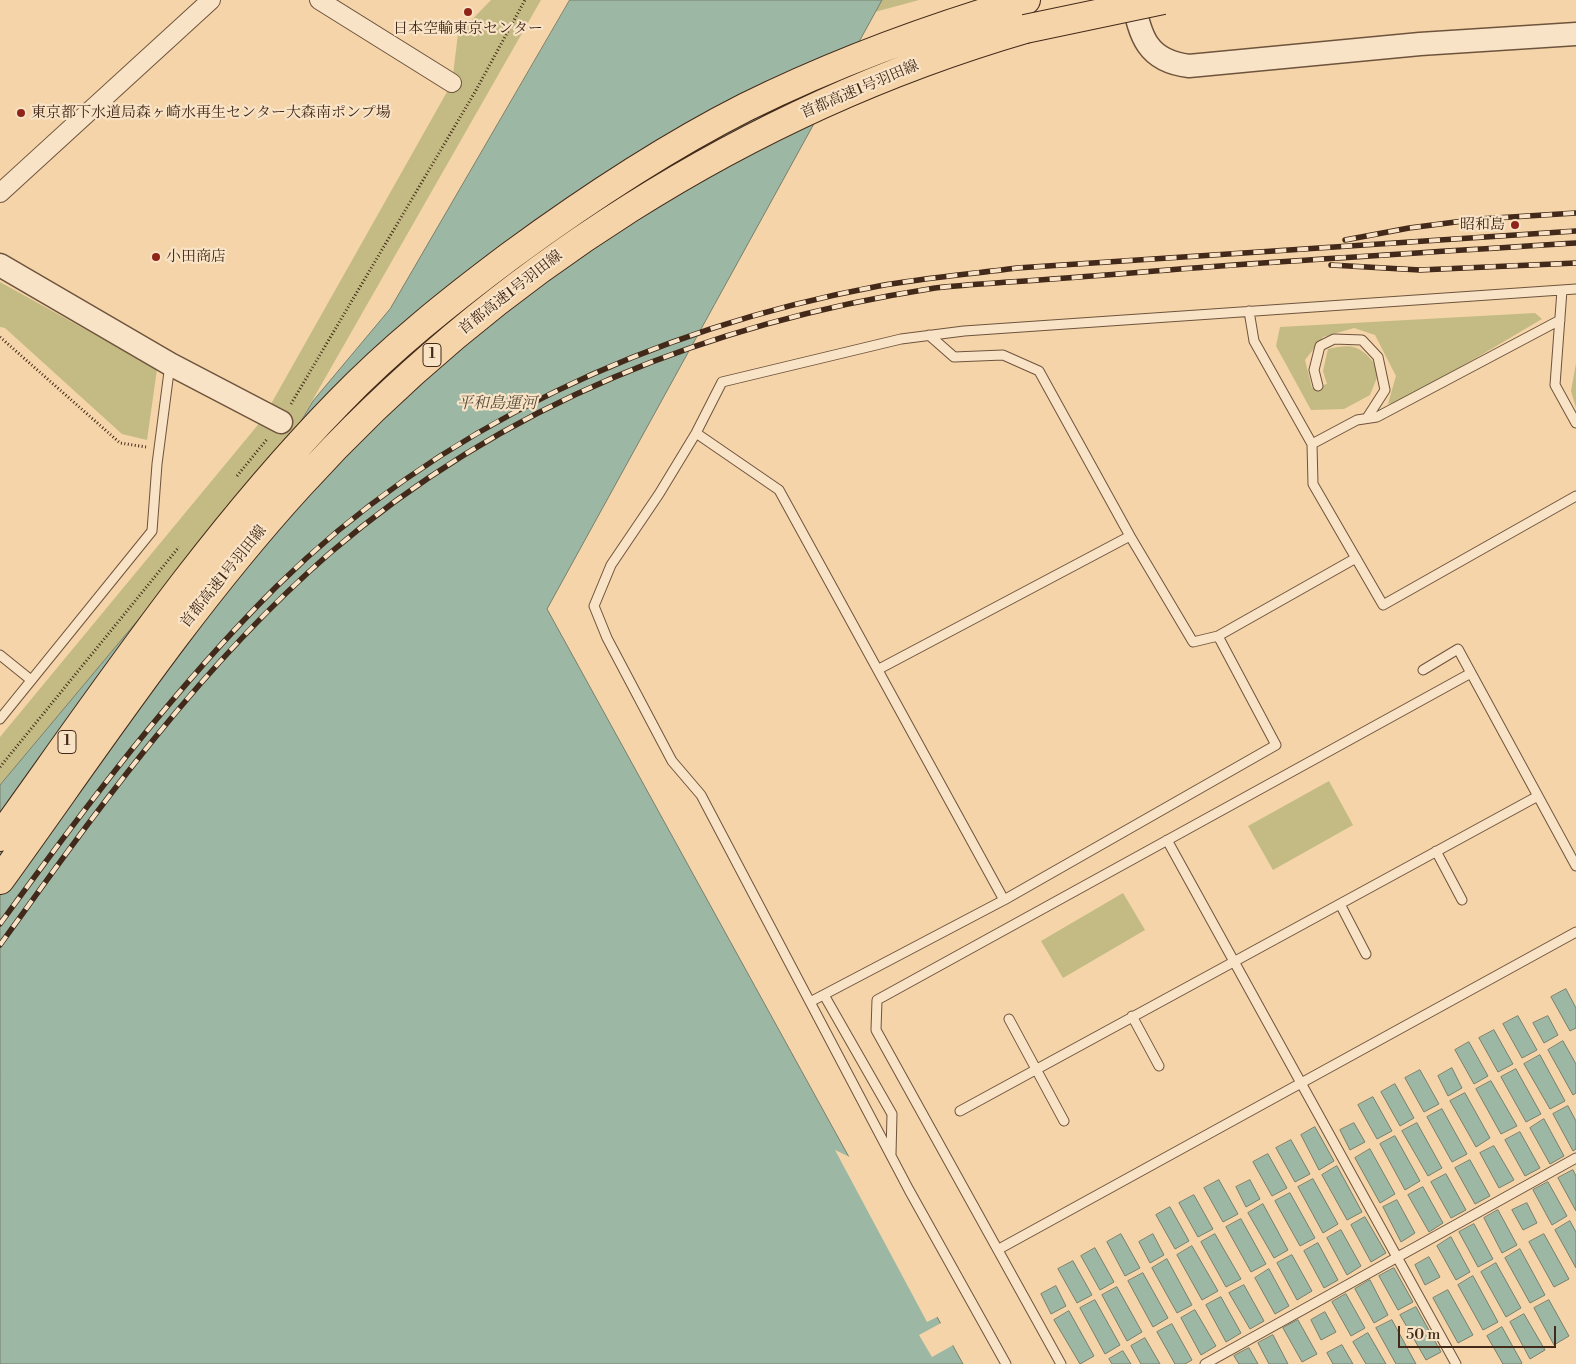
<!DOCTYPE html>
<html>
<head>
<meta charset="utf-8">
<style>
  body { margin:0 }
  #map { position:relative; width:1576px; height:1364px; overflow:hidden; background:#f4d4a8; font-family:"Libre Bodoni",serif }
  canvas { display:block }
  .scale { position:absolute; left:1398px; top:1326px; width:158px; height:22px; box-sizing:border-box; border:2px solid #432919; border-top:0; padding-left:6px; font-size:15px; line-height:18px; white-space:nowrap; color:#432919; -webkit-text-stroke:4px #f8e3c6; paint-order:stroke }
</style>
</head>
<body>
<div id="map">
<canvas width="1576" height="1364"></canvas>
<div class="scale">50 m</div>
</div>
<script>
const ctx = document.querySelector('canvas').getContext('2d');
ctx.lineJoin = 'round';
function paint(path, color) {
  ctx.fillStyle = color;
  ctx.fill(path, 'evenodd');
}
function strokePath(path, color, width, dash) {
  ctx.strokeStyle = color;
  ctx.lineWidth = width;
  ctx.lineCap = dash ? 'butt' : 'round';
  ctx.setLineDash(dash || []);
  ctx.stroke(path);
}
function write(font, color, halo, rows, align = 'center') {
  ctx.font = font + ' "Libre Bodoni","Noto Serif JP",serif';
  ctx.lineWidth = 4.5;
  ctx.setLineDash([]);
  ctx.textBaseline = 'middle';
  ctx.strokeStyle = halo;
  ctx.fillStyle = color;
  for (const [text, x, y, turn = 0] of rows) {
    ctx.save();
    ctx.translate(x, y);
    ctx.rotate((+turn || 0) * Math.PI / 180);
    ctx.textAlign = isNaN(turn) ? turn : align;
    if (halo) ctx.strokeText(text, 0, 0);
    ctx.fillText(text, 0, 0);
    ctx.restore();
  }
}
const green = new Path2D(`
  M491,0H541L292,436L0,785V737L257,426L271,404L452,83L458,34Z
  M869,0H919L860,16Z
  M0,282L157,369L147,440L122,434L5,328L0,327Z
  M1535,313L1542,319L1405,400L1388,404L1396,376L1375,335L1354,328L1323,337L1305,360L1312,388L1327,384L1323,371L1328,349C1357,342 1362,348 1380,370L1370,395L1344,409L1311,410L1276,346L1280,327Z
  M1576,363V408L1571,391Z
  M1329,781L1353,825L1273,870L1248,826Z
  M1123,893L1145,930L1063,978L1041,941Z`);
const water = new Path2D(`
  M570,0H882L547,609L963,1364H0V785L292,436L313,401L390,309Z
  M1566,989L1576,1008V1028L1570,1031L1551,997Z
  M1518,1016L1537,1050L1522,1058L1503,1024Z
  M1548,1016L1558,1035L1544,1043L1533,1023Z
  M1494,1030L1513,1064L1498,1072L1479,1038Z
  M1563,1041L1576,1064V1093L1573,1095L1548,1050Z
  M1469,1042L1488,1076L1474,1084L1455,1050Z
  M1540,1055L1565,1101L1550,1109L1524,1064Z
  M1452,1068L1462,1088L1448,1096L1438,1076Z
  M1516,1069L1541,1114L1526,1122L1501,1077Z
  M1420,1070L1439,1104L1424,1112L1405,1078Z
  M1491,1081L1517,1126L1501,1134L1476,1089Z
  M1395,1084L1414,1118L1400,1126L1381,1092Z
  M1465,1093L1490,1138L1476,1147L1450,1101Z
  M1373,1097L1392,1131L1377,1139L1358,1105Z
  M1568,1106L1576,1121V1149L1573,1151L1553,1114Z
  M1442,1109L1467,1154L1452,1162L1427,1117Z
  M1544,1119L1564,1156L1550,1164L1530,1128Z
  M1354,1123L1365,1142L1350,1150L1340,1130Z
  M1417,1123L1442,1168L1428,1176L1402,1131Z
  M1315,1127L1334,1161L1319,1170L1301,1135Z
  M1520,1132L1540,1168L1525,1176L1505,1140Z
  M1395,1136L1420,1181L1405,1190L1380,1144Z
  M1291,1140L1310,1174L1295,1182L1276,1148Z
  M1494,1146L1514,1180L1499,1188L1480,1153Z
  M1370,1149L1395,1194L1380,1203L1355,1158Z
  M1268,1154L1287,1188L1272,1196L1253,1162Z
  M1470,1160L1490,1196L1475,1204L1455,1168Z
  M1337,1166L1362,1212L1347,1220L1322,1175Z
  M1573,1170L1576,1176V1211L1558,1178Z
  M1446,1174L1466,1210L1451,1218L1431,1182Z
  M1313,1179L1338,1224L1323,1233L1298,1187Z
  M1219,1180L1238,1214L1223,1222L1204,1188Z
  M1250,1180L1260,1199L1246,1207L1236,1187Z
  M1548,1182L1567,1216L1552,1225L1533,1190Z
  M1423,1187L1443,1223L1429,1232L1408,1195Z
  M1290,1193L1315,1238L1300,1246L1275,1201Z
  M1194,1195L1213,1229L1198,1237L1179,1203Z
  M1397,1200L1415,1233L1401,1242L1383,1207Z
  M1527,1203L1537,1223L1523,1230L1512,1210Z
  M1263,1204L1288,1250L1274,1258L1248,1213Z
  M1170,1207L1189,1241L1175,1249L1156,1215Z
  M1498,1210L1517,1245L1502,1253L1484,1218Z
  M1365,1217L1386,1253L1371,1262L1351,1225Z
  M1241,1219L1266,1264L1251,1272L1226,1227Z
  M1570,1221L1576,1232V1268L1555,1230Z
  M1474,1224L1493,1259L1478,1267L1459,1232Z
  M1341,1230L1361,1266L1347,1275L1327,1238Z
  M1121,1234L1140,1268L1125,1276L1107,1242Z
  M1153,1234L1164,1255L1150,1263L1139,1242Z
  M1215,1234L1241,1279L1226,1287L1201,1242Z
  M1544,1234L1569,1279L1554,1287L1529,1242Z
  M1451,1237L1470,1272L1456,1280L1437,1246Z
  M1318,1243L1338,1280L1324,1288L1304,1251Z
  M1192,1246L1218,1291L1202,1300L1177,1255Z
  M1095,1248L1114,1282L1100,1290L1081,1256Z
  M1520,1249L1545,1295L1530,1303L1505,1258Z
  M1292,1255L1312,1291L1297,1300L1277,1263Z
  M1429,1257L1440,1277L1425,1285L1415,1265Z
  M1167,1259L1192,1305L1177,1313L1152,1268Z
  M1073,1261L1092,1295L1077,1303L1058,1269Z
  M1496,1263L1521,1308L1506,1317L1481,1272Z
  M1394,1268L1413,1302L1398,1310L1379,1276Z
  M1269,1269L1289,1306L1275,1314L1255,1278Z
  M1143,1273L1168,1318L1153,1327L1128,1281Z
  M1473,1276L1498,1322L1483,1330L1458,1285Z
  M1370,1280L1388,1315L1374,1323L1355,1289Z
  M1244,1285L1264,1321L1250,1329L1229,1293Z
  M1056,1286L1066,1306L1051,1314L1041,1294Z
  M1117,1287L1142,1332L1127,1341L1102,1295Z
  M1448,1290L1473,1335L1458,1343L1433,1298Z
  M1346,1294L1365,1328L1351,1336L1332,1302Z
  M1221,1297L1241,1333L1226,1342L1206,1305Z
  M1095,1300L1120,1345L1105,1354L1080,1308Z
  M1549,1300L1569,1336L1554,1345L1534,1308Z
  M1416,1307L1441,1352L1426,1360L1400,1315Z
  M1195,1310L1216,1346L1201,1355L1181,1318Z
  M1069,1311L1094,1356L1080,1364L1054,1320Z
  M1325,1312L1336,1332L1321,1340L1311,1320Z
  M1524,1314L1545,1350L1530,1359L1510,1322Z
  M1298,1320L1317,1354L1302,1362L1283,1328Z
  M1392,1320L1416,1364H1396L1376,1328Z
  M1172,1324L1192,1360L1185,1364H1175L1157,1332Z
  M1502,1327L1522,1363L1521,1364H1503L1487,1336Z
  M1368,1333L1386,1364H1366L1353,1342Z
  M1273,1335L1288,1364H1269L1258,1343Z
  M1145,1338L1160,1364H1141L1131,1346Z
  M1342,1345L1353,1364H1333L1327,1353Z
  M1249,1348L1258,1364H1239L1234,1356Z
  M1123,1351L1131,1364H1112L1109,1359Z`);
const pier = new Path2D(`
  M835,1150L852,1158L939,1316L927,1322Z
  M943,1322L955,1344L932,1357L919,1335Z`);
const path = new Path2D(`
  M0,337L120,443L146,447
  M291,404L475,92L525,0
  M237,476L268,438
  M0,767L179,547`);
const service = new Path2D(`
  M1562,290L1555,385L1576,423
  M1249,311L1254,341L1312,444L1313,484L1383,605L1576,496
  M929,335L954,357L1003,355L1039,371L1130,536
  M1318,386L1314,370L1320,346L1334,339L1362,340L1378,357L1385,390L1367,418
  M696,433L779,490L1004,900
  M1312,444L1357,420L1377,417L1560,320
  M0,655L31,680
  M879,669L1130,536L1193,642L1218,636L1356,558
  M1423,670L1458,649L1576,866
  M0,719L152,531L157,464L170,364
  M1167,840L1456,1364
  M1436,851L1462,900
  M1340,904L1366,954
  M824,995L892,1114L891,1154
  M810,1002L1004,900L1276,745L1218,636
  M1132,1016L1159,1066
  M1009,1019L1064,1121
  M960,1111L1538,796
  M999,1249L1576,932
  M1006,1364L909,1190L701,795L672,761L607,638L594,606L611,565L659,494L696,433L722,382L901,339L964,331L1576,289
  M1061,1364L876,1030L877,1000L1471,673
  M1205,1364L1576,1158`);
const minor = new Path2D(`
  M319,0L452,83
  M0,193L211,0`);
const tertiary = new Path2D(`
  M1133,0C1140,36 1147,61 1189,66L1420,44L1576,34
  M0,265L170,364L281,422`);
const motorway = new Path2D(`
  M0,837C107,688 211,533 339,402C391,348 450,301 510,256C585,201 663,149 746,107C835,63 930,28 1026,0
  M0,880C96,747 187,609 298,487C492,273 747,110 1025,29`);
const rail = new Path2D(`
  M1345,240L1409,228L1479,219L1576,213
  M1331,265L1420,270L1576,263
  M0,924C85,807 173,690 276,587C439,426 655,328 879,286C924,278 971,274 1017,268L1576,231
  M0,945C99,807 201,665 330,553C505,403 710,323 935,288C960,285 984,284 1009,282C1057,279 1106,275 1155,271C1295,260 1436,252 1576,243`);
const motorwayBridge = new Path2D(`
  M1025,29L1163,0`);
const markers = [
  [468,12,5,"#8f2418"],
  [21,113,5,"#8f2418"],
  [1515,225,5,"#8f2418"],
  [156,257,5,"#8f2418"]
];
const shields = [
  [432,355,18],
  [67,742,18]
];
const shieldNames = [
  ["1",432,355],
  ["1",67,742]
];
const poiNames = [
  ["日本空輸東京センター",468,29,"center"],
  ["東京都下水道局森ヶ崎水再生センター大森南ポンプ場",31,113],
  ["昭和島",1505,225,"right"],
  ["小田商店",166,257]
];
const streetNames = [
  ["首都高速1号羽田線",860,90,-23],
  ["首都高速1号羽田線",511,293,-38],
  ["首都高速1号羽田線",224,577,-51]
];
const waterNames = [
  ["平和島運河",497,404]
];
paint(green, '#c3bb83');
paint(water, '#9cb8a4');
strokePath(water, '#787f6c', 1);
paint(pier, '#f4d4a8');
strokePath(service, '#6f543d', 11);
strokePath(minor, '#6f543d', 20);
strokePath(tertiary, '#6f543d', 25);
strokePath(motorway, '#432919', 30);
strokePath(path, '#432919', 3, [1, 2.5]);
strokePath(service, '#f8e3c6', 9);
strokePath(minor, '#f8e3c6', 18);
strokePath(tertiary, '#f8e3c6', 22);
strokePath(motorway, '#f4d4a8', 28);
strokePath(rail, '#432919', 5.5);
strokePath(rail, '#f8e3c6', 4, [11]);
strokePath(motorwayBridge, '#432919', 30, []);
strokePath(motorwayBridge, '#f4d4a8', 28);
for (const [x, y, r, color] of markers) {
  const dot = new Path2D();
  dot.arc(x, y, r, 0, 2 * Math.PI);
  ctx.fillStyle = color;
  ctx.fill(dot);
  strokePath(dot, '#f8e3c6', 2);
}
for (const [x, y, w] of shields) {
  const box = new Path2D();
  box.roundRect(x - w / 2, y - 11.5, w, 23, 4);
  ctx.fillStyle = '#f8e3c6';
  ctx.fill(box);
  strokePath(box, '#432919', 1);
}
write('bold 14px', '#432919', null, shieldNames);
write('15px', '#432919', '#f8e3c6', poiNames, 'left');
write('15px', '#432919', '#f8e3c6', streetNames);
write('italic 16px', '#594d3c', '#f8e3c6', waterNames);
</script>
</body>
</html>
